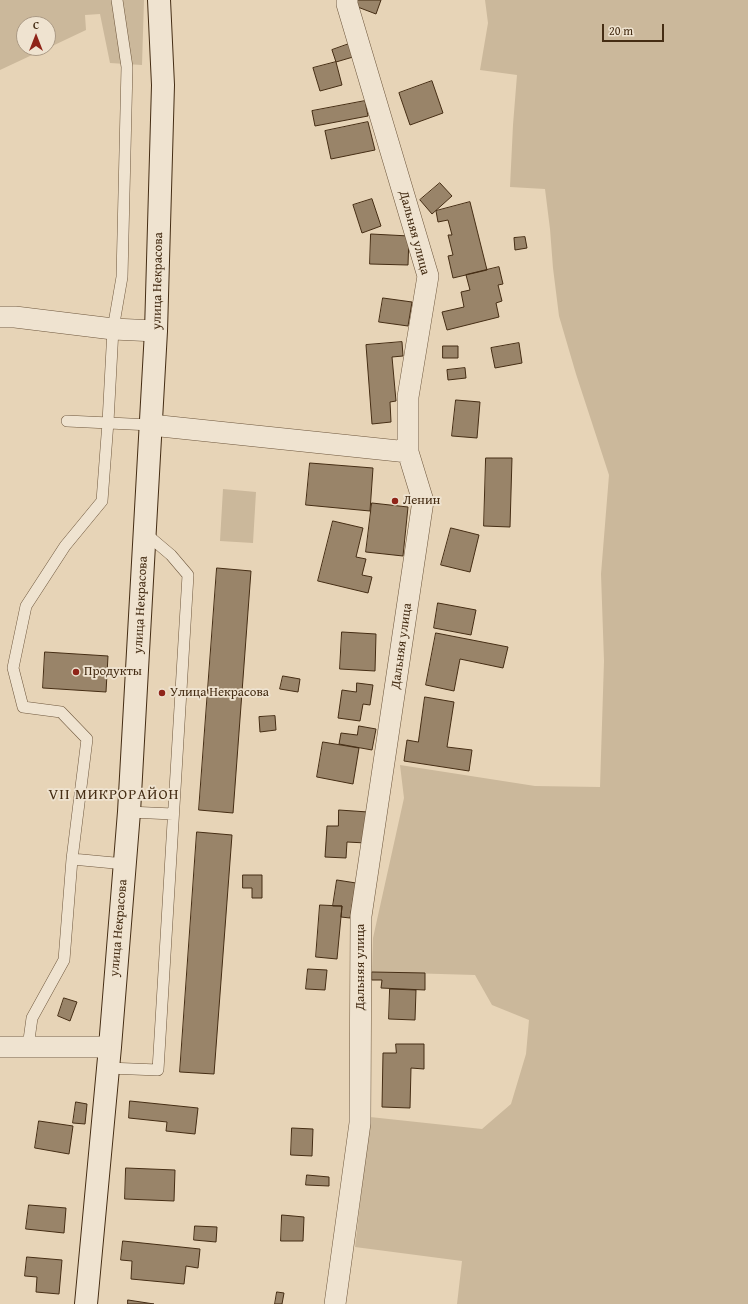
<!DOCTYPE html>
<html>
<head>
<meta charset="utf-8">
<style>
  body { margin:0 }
  #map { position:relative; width:748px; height:1304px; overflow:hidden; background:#e7d4b7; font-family:"Gentium Book Plus",serif }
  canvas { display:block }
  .north { position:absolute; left:16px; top:16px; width:40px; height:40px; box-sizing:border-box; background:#efe3d0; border:1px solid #ab9a85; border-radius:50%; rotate:0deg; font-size:11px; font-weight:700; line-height:16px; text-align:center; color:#452d14 }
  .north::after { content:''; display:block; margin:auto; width:14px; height:18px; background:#8f2418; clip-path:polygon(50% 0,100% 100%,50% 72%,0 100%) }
  .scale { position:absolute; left:602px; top:24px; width:62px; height:18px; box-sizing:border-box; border:2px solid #452d14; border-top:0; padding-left:5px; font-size:12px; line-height:14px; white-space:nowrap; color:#452d14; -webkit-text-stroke:3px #efe3d0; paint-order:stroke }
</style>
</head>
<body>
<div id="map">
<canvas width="748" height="1304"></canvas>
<div class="north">С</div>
<div class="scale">20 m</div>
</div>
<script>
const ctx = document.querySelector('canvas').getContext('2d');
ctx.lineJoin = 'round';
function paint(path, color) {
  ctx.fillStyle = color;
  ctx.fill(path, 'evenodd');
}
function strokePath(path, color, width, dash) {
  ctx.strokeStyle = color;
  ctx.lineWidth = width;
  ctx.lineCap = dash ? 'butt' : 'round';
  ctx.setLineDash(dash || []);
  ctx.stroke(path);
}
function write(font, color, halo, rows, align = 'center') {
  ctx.font = font + ' "Gentium Book Plus",serif';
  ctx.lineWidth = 3.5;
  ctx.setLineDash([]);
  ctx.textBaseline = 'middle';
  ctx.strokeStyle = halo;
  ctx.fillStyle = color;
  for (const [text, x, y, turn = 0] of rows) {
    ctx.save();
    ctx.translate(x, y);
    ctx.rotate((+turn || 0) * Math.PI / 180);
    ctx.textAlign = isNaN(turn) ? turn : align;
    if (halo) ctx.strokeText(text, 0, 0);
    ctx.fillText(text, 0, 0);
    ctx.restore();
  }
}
const green = new Path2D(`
  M0,0H144L142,65L110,63L100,14L85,15L86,30L48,48V24H24V48H47L0,70Z
  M485,0H748V1304H457L462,1261L355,1247L370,1117L482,1129L511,1104L526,1054L529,1020L492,1005L475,975L372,972L373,938L404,798L400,765L535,786L600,787L604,661L601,574L609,475L576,374L559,316L553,268L550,229L545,189L510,187L513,125L517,75L480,70L488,23Z
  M223,489L256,492L253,543L220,541Z`);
const building = new Path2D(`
  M358,0H381L376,14L355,6Z
  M349,44L353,57L336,62L332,50Z
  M336,62L342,85L320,91L313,68Z
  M432,81L443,113L410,125L399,93Z
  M365,101L368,116L315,126L312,111Z
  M368,122L375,150L331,159L325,131Z
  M440,183L452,196L432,214L420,200Z
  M372,199L381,226L362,233L353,205Z
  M470,202L487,270L453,278L448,256L453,255L448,235H452L448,220L438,222L436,211Z
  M371,234L409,236L408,265L370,264Z
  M525,237L527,248L515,250L514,238Z
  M499,267L503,284L498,285L502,301L496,303L499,317L447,330L442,312L464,307L461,292L470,290L466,275Z
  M383,298L412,302L408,326L379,322Z
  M402,342L403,356L392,357L396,401L390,402L391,422L372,424L366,345Z
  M519,343L522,363L495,368L491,348Z
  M443,346H458V358H443Z
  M465,368L466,378L448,380L447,370Z
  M456,400L480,402L477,438L452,436Z
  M486,458H512L510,527L484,526Z
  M310,463L373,468L370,511L306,505Z
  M372,503L408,507L403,556L366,552Z
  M333,521L363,528L356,557L366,559L362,575L372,577L368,593L318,581Z
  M451,528L479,535L470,572L441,565Z
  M217,568L251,571L233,813L199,810Z
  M438,603L476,610L471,635L434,628Z
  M342,632L376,634L375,671L340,669Z
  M436,633L508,647L503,668L460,659L454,691L426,685Z
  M45,652L108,656L106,692L43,688Z
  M283,676L300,679L298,692L280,689Z
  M357,683L373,685L370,705L363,704L360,721L338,718L342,690L356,692Z
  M425,697L454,702L447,747L472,750L469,771L404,761L407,740L418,742Z
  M275,716L276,730L260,732L259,717Z
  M359,726L376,729L372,750L339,744L341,733L357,735Z
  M323,742L359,748L353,784L317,777Z
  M339,810L368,812L366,843L347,842L346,858L325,857L327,826H338Z
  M197,832L232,835L214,1074L180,1072Z
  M243,875H262V898H252V888H243Z
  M337,880L356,883L350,918L341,917L342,906H333Z
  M320,905L342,906L337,959L316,957Z
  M308,969L327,970L325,990L306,989Z
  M372,972L425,973V990L381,988L382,980H372Z
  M390,989L416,990L415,1020L389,1019Z
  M64,998L77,1002L70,1021L58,1016Z
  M396,1044H424V1069L411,1068L410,1108L382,1107L383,1053H396Z
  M130,1101L198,1108L195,1134L166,1131L167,1122L129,1118Z
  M76,1102L87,1104L85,1124L73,1123Z
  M39,1121L73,1126L69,1154L35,1148Z
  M292,1128L313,1129L312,1156L291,1155Z
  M126,1168L175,1170L174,1201L125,1199Z
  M307,1175L329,1177V1186L306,1185Z
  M29,1205L66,1208L64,1233L26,1229Z
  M282,1215L304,1217L303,1241H281Z
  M195,1226L217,1227L216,1242L194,1240Z
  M123,1241L200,1249L198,1268L186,1266L184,1284L131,1279L132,1261L121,1260Z
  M27,1257L62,1260L59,1294L36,1292L37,1277L25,1276Z
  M277,1292L284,1293L282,1304H275Z
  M128,1300L154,1304H128Z`);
const lane = new Path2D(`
  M117,0L127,67L122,277L113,329L108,422L102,501L65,546L26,606L13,668L23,707L61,712L87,739L72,859L125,864
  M67,421L151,425
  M129,812L173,814
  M28,1047L32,1018L64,960L72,859
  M108,1068L158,1070L188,575L171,555L145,533`);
const street = new Path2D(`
  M0,317H15L113,329L156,331
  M151,425L408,452
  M0,1047H110
  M335,1304L360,1123L361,916L423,501L408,452V397L428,276L347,4V0`);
const secondary = new Path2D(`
  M86,1304L110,1047L129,812L156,331L163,85L159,0`);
const markers = [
  [395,501,4,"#8f2418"],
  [76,672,4,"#8f2418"],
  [162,693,4,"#8f2418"]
];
const streetNames = [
  ["Дальняя улица",414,233,75],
  ["улица Некрасова",158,281,-89],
  ["улица Некрасова",141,605,-87],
  ["Дальняя улица",402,646,-82],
  ["улица Некрасова",119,928,-85],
  ["Дальняя улица",361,967,-90]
];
const poiNames = [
  ["Ленин",403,501],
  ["Продукты",84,672],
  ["Улица Некрасова",170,693]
];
const quarterNames = [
  ["VII МИКРОРАЙОН",114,795]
];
paint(green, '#cbb89b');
paint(building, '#998469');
strokePath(building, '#452d14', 1);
strokePath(lane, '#6e573d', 12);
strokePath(street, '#6e573d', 22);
strokePath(secondary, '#452d14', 24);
strokePath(lane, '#efe3d0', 11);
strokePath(street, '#efe3d0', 21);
strokePath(secondary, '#efe3d0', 22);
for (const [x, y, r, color] of markers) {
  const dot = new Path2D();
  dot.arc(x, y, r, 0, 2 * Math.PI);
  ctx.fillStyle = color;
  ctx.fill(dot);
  strokePath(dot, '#efe3d0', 1.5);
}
write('13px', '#452d14', '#efe3d0', streetNames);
write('13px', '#452d14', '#efe3d0', poiNames, 'left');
ctx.letterSpacing = '1px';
write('15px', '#452d14', '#efe3d0', quarterNames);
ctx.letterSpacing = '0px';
</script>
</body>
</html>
